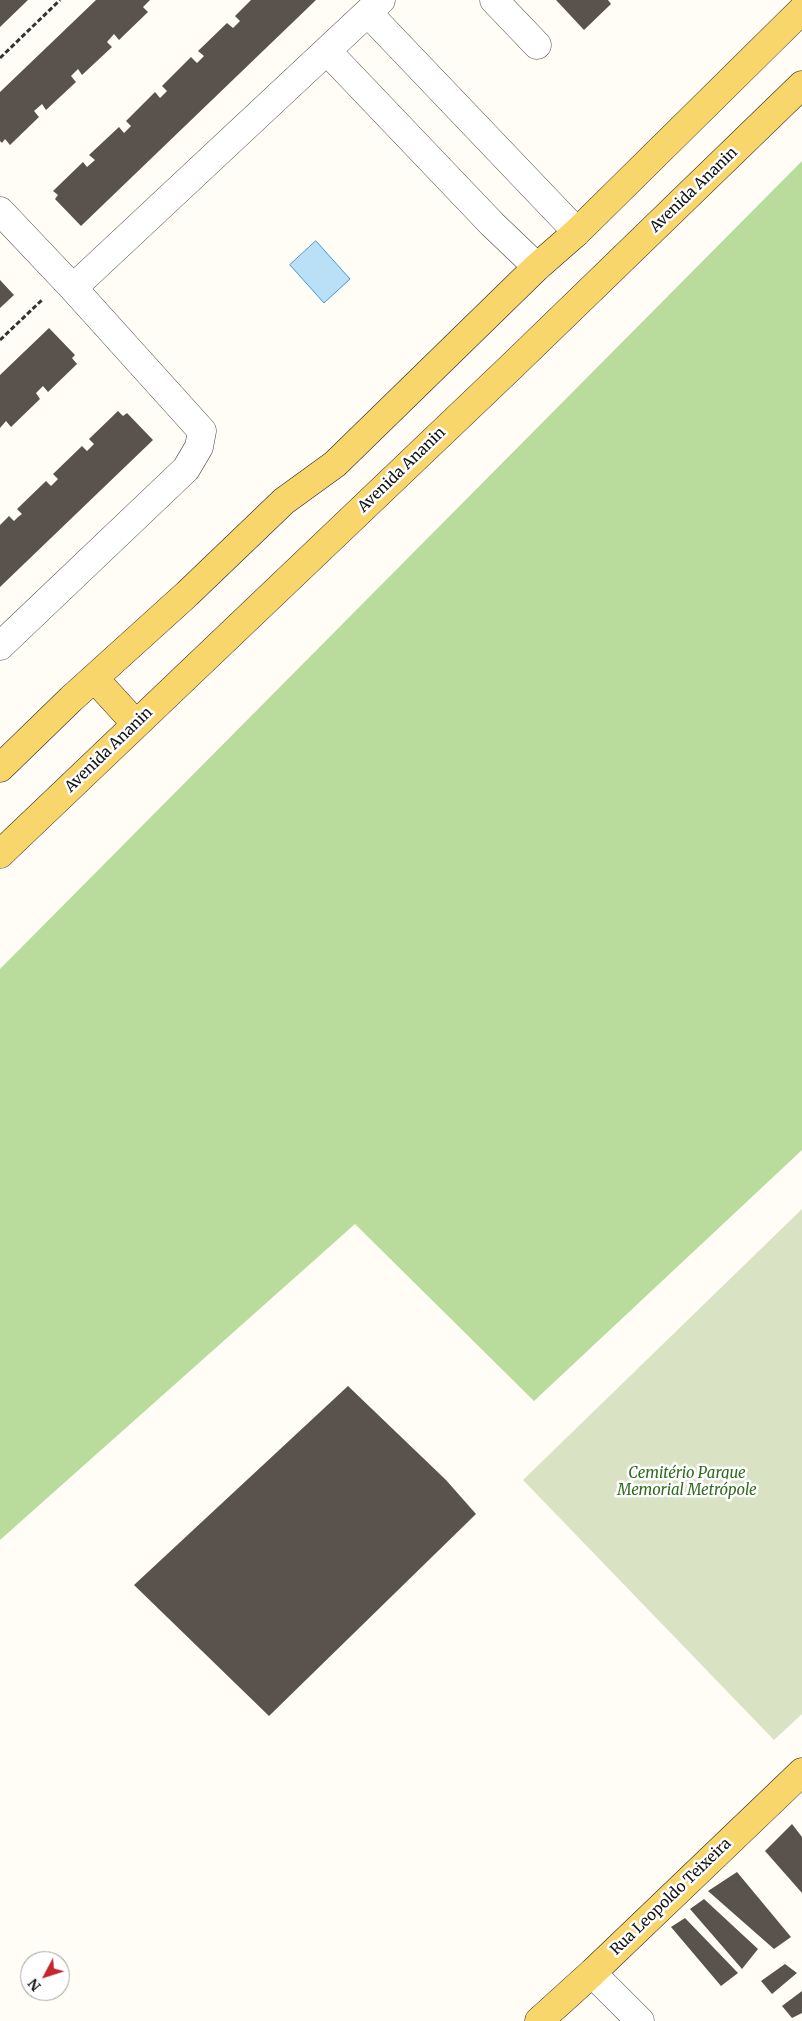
<!DOCTYPE html>
<html>
<head>
<meta charset="utf-8">
<style>
  body { margin:0 }
  #map { position:relative; width:802px; height:2021px; overflow:hidden; background:#fffdf5; font-family:Merriweather,serif }
  canvas { display:block }
  .north { position:absolute; left:20px; top:1951px; width:50px; height:50px; box-sizing:border-box; background:#fff; border:1px solid #a0a0a0; border-radius:50%; rotate:230deg; font-size:14px; font-weight:700; line-height:20px; text-align:center; color:#111 }
  .north::after { content:''; display:block; margin:auto; width:18px; height:22px; background:#c4262e; clip-path:polygon(50% 0,100% 100%,50% 72%,0 100%) }
</style>
</head>
<body>
<div id="map">
<canvas width="802" height="2021"></canvas>
<div class="north">N</div>
</div>
<script>
const ctx = document.querySelector('canvas').getContext('2d');
ctx.lineJoin = 'round';
function paint(path, color) {
  ctx.fillStyle = color;
  ctx.fill(path, 'evenodd');
}
function strokePath(path, color, width, dash) {
  ctx.strokeStyle = color;
  ctx.lineWidth = width;
  ctx.lineCap = dash ? 'butt' : 'round';
  ctx.setLineDash(dash || []);
  ctx.stroke(path);
}
function write(font, color, halo, rows, align = 'center') {
  ctx.font = font + ' Merriweather,serif';
  ctx.lineWidth = 5;
  ctx.setLineDash([]);
  ctx.textBaseline = 'middle';
  ctx.strokeStyle = halo;
  ctx.fillStyle = color;
  for (const [text, x, y, turn = 0] of rows) {
    ctx.save();
    ctx.translate(x, y);
    ctx.rotate((+turn || 0) * Math.PI / 180);
    ctx.textAlign = isNaN(turn) ? turn : align;
    if (halo) ctx.strokeText(text, 0, 0);
    ctx.fillText(text, 0, 0);
    ctx.restore();
  }
}
const forest = new Path2D(`
  M802,161V1150L534,1401L355,1224L0,1540V969Z`);
const cemetery = new Path2D(`
  M802,1209V1714L774,1740L523,1480Z`);
const water = new Path2D(`
  M316,241L350,279L324,303L290,265Z`);
const building = new Path2D(`
  M0,0H28L0,27Z
  M96,0H150L143,7L148,12L119,40L114,34L107,42L112,47L82,75L78,69L71,76L76,82L46,110L42,104L34,111L39,117L10,145L5,139L2,143L0,141V92Z
  M251,0H316L81,226L55,199L58,195L53,191L83,162L87,167L95,160L89,155L119,127L124,133L131,126L126,121L155,92L160,98L167,91L162,86L191,57L197,63L204,56L198,51L227,23L233,28L240,21L235,16Z
  M556,0H608L611,4L584,30Z
  M0,280L14,295L0,308Z
  M49,328L75,355L72,358L77,364L48,392L43,386L36,393L40,399L11,427L6,421L0,428V375Z
  M118,411L123,416L127,413L153,440L0,587V525L9,516L14,521L18,517L22,514L17,509L46,481L51,486L58,479L53,474L82,446L87,451L94,444L89,439Z
  M348,1386L446,1480L476,1514L269,1716L134,1585Z
  M792,1824L802,1837V1893L765,1851Z
  M737,1872L791,1937L774,1949L708,1891Z
  M704,1899L758,1949L742,1969L690,1909Z
  M685,1918L738,1973L721,1986L671,1927Z
  M785,1964L797,1973L772,1994L761,1981Z
  M802,1991V2013L792,2018L782,2006Z`);
const path = new Path2D(`
  M0,58L60,0
  M0,340L43,299`);
const minor = new Path2D(`
  M494,0L537,45
  M368,13L577,232
  M327,51L492,224L537,267
  M0,211L73,288L202,431L199,447L186,469L0,646
  M73,288L381,0
  M592,1973L640,2021`);
const major = new Path2D(`
  M94,678L136,724
  M0,768L71,699L187,594L284,501L335,464L537,267L577,232L802,10
  M0,854L512,366L802,85
  M539,2021L592,1973L802,1772`);
const streetNames = [
  ["Avenida Ananin",694,190,-44],
  ["Avenida Ananin",402,470,-44],
  ["Avenida Ananin",109,750,-44],
  ["Rua Leopoldo Teixeira",671,1897,-44]
];
const parkNames = [
  ["Cemitério Parque",687,1474],
  ["Memorial Metrópole",687,1491]
];
paint(forest, '#b9dc9c');
paint(cemetery, '#d9e3c4');
paint(water, '#b9e0f7');
strokePath(water, '#3f96cf', 1);
paint(building, '#5a524d');
strokePath(minor, '#444', 29);
strokePath(major, '#222', 29);
strokePath(path, '#333', 3, [5, 2.5]);
strokePath(minor, '#fff', 28);
strokePath(major, '#f9d66b', 28);
write('15px', '#111', '#fff', streetNames);
write('italic 15px', '#2f6b1f', '#fff', parkNames);
</script>
</body>
</html>
